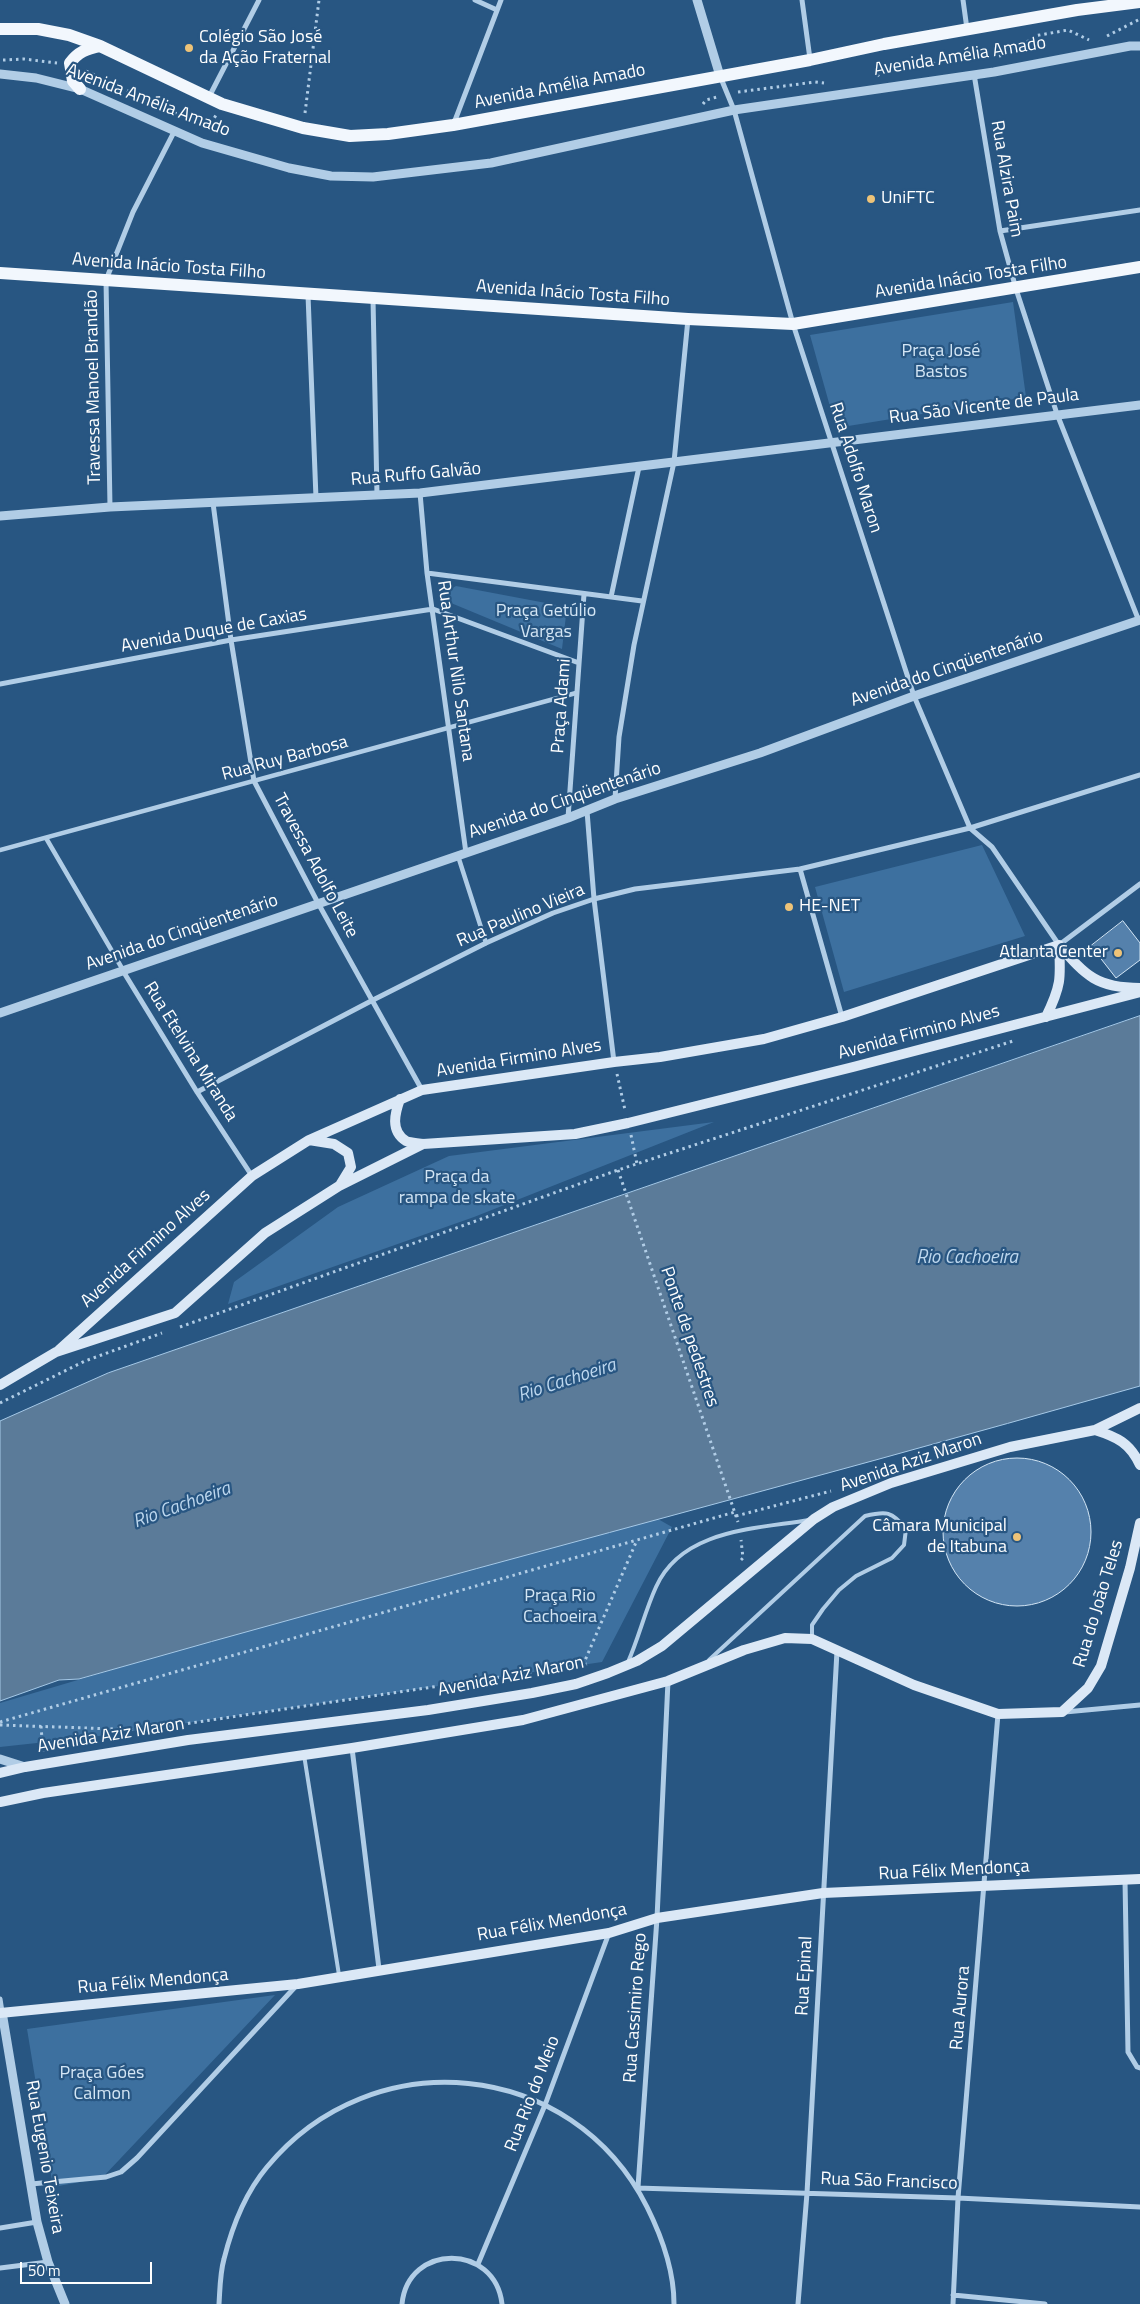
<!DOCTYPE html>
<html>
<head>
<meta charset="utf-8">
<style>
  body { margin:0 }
  #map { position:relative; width:1140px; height:2304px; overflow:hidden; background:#285682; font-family:"Titillium Web",sans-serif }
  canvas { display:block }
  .scale { position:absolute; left:20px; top:2262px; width:132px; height:22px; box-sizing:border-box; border:2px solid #fff; border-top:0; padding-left:6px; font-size:15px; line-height:18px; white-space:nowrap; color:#fff; -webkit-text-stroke:4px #285682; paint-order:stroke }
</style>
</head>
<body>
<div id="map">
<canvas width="1140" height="2304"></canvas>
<div class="scale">50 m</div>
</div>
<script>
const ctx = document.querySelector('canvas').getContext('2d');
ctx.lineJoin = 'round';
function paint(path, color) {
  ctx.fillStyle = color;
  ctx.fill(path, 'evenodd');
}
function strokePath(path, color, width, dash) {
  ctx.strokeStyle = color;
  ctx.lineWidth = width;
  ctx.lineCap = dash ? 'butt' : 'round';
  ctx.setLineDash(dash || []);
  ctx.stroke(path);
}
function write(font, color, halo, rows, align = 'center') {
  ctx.font = font + ' "Titillium Web",sans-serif';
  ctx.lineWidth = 4.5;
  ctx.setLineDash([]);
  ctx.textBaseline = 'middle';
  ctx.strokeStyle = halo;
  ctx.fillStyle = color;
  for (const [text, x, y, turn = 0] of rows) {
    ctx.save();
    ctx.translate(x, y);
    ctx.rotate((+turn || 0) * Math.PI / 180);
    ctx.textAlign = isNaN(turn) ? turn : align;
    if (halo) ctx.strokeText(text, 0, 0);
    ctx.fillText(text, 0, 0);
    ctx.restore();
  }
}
const green = new Path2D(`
  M1013,302L1026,397L836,428L810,335Z
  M456,586L567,607L562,649L451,603L446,592Z
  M982,845L1025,936L844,992L815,887Z
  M714,1122L474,1217L228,1304L234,1282L338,1207L449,1156Z
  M658,1519L672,1527L602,1662L92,1737L0,1747V1703L240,1632Z
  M275,1995L102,2178L53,2187L27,2029Z`);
const water = new Path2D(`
  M1140,1016V1386C787,1487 432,1578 79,1679L59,1680L0,1701V1421L108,1373Z`);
const building = new Path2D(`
  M1123,921L1140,943V960L1116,978L1091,946Z
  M943 1532a74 74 0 1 1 148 0a74 74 0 1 1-148 0Z`);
const path = new Path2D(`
  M1107,36L1140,19
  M999,56L1016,52L1034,36L1068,30L1089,40
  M3,60L24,59L57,63
  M86,71L218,133
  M877,76C897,61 921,60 944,65
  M738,92L815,82L824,83
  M703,104L706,100L717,97
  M305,113L319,0
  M208,129L216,115
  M617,1074L625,1110
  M631,1135L637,1164
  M618,1170L738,1522
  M180,1327L618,1170L1016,1040
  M0,1403L85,1361L162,1333
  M736,1516L831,1491
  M741,1560L743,1558L741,1540
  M583,1665L637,1540
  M0,1722L735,1512
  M0,1725L144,1730L587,1664
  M41,1726L43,1752`);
const service = new Path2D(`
  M709,1660L865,1516C886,1511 892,1511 906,1529L904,1545L892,1558L856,1576L839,1590L823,1609L812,1625V1637
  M628,1662C639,1637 645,1611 656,1587C682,1529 756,1529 809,1520
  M304,1755L339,1975`);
const pedestrian = new Path2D(`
  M46,838L123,970
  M0,850L576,693
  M458,856L486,943`);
const minor = new Path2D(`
  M475,0L497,10
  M802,0L810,59
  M963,0L967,29
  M974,74L1000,231L1016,289L1057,414L1139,621
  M720,76L734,110L793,324L914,696L970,828L992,847L1059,945L1140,884
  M209,97L259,0
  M454,123L501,0
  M1000,231L1140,210
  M308,295L316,498
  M373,299L377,495
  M420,493L427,573L466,853
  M213,503L231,640L254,781L318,903L422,1090
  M110,507L106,280L133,212L174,132
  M427,573L642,601
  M611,597L639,467
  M0,684L231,640L433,609L579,663
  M615,799L619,737L634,645L674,462L688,319
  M587,811L594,899L614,1062
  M568,818L584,594
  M800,869L842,1017
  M123,971L197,1092L252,1176
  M197,1092L373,1000L486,943L553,913L594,899L635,889L800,869L970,828L1140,775
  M1065,1712L1140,1705
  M352,1748L379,1969
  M1125,1880L1128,2052L1137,2067L1140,2068
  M0,1999L2,2012
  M31,2184L106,2177L121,2172L137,2158L296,1986
  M638,2187L657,1918L668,1681
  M637,2188L958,2198L1140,2207
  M0,2228L37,2222
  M478,2264L545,2105L609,1933
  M0,2268L48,2262
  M953,2295L1045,2304
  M219,2304C220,2289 220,2273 224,2259C232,2227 246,2192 267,2167C372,2040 572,2058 647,2207C662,2237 674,2270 674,2304
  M402,2304C408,2243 495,2243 502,2304
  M798,2304L807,2193L837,1651
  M953,2304L958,2198L998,1714`);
const tertiary = new Path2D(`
  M697,0L720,76
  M0,74L36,78L80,89L202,143L289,168L331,176L373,177L491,163L734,110L994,72L1130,46H1140
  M0,516L110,507L420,493L1140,405
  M0,1013L568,818L615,799L760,753L914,696L1140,620
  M0,1759L25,1767
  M2,2012L37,2222L48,2262L65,2304`);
const secondary = new Path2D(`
  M1059,945C1086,976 1097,988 1140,988
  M1046,1017C1061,986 1061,979 1059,945
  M400,1099C395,1113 390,1131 406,1141C410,1143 418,1143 423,1144
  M309,1140L334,1144L348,1153L351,1167L340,1185
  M59,1350L252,1176L309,1140L422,1090L614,1062L660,1057L764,1039L842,1017L1059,945
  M0,1385L56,1352L175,1313L265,1233L339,1186L423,1144L575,1134L628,1123L853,1067L1140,992
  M1095,1430C1117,1437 1130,1443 1140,1465
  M0,1773L25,1767L188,1740L428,1710L532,1693L576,1684L608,1673L637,1661L662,1646L814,1519L833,1507L891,1483L1010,1447L1095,1430L1140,1408
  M0,1802L43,1793L352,1748L523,1720L668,1681L744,1650L785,1638L812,1639L914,1685L998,1714L1062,1712L1088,1688L1101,1666L1130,1568L1140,1523
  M0,2013L298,1984L609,1933L657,1918L823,1893L1140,1879`);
const primary = new Path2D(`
  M0,29H38L69,35L100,46L222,104L303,128L350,136L388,134L453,125L810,60L884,44L1077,10L1140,2
  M80,89L73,81L70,63C78,52 86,49 100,46
  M0,273L688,319L793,324L1140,267`);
const markers = [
  [189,48,5,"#eec378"],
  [871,199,5,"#eec378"],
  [789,907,5,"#eec378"],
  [1118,953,5,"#eec378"],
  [1017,1537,5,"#eec378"]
];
const poiNames = [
  ["Colégio São José",199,38],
  ["da Ação Fraternal",199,59],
  ["UniFTC",881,199],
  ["HE-NET",799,907],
  ["Atlanta Center",1108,953,"right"],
  ["Câmara Municipal",1007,1527,"right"],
  ["de Itabuna",1007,1548,"right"]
];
const streetNames = [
  ["Avenida Amélia Amado",960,57,-9],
  ["Avenida Amélia Amado",560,87,-11],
  ["Avenida Amélia Amado",148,101,21],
  ["Rua Alzira Paim",1006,179,80],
  ["Avenida Inácio Tosta Filho",169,267,4],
  ["Avenida Inácio Tosta Filho",971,278,-9],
  ["Avenida Inácio Tosta Filho",573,294,4],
  ["Travessa Manoel Brandão",94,387,-91],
  ["Rua São Vicente de Paula",984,407,-7],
  ["Rua Adolfo Maron",855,468,72],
  ["Rua Ruffo Galvão",416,475,-5],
  ["Avenida Duque de Caxias",214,631,-10],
  ["Avenida do Cinqüentenário",947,669,-19],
  ["Rua Arthur Nilo Santana",455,671,82],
  ["Praça Adami",562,706,-86],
  ["Rua Ruy Barbosa",285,759,-15],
  ["Avenida do Cinqüentenário",565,801,-19],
  ["Travessa Adolfo Leite",315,866,62],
  ["Rua Paulino Vieira",521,916,-23],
  ["Avenida do Cinqüentenário",182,933,-19],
  ["Avenida Firmino Alves",919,1033,-15],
  ["Rua Etelvina Miranda",190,1052,58],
  ["Avenida Firmino Alves",519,1059,-9],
  ["Avenida Firmino Alves",146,1249,-42],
  ["Ponte de pedestres",689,1337,71],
  ["Avenida Aziz Maron",911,1463,-19],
  ["Rua do João Teles",1099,1604,-73],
  ["Avenida Aziz Maron",511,1677,-11],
  ["Avenida Aziz Maron",111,1736,-9],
  ["Rua Félix Mendonça",954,1871,-3],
  ["Rua Félix Mendonça",552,1923,-10],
  ["Rua Epinal",805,1976,-87],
  ["Rua Félix Mendonça",153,1982,-5],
  ["Rua Cassimiro Rego",636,2008,-86],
  ["Rua Aurora",961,2008,-85],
  ["Rua Rio do Meio",533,2094,-69],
  ["Rua Eugenio Teixeira",44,2157,80],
  ["Rua São Francisco",889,2182,2]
];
const parkNames = [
  ["Praça José",941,352],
  ["Bastos",941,373],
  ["Praça Getúlio",546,612],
  ["Vargas",546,633],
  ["Praça da",457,1178],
  ["rampa de skate",457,1199],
  ["Praça Rio",560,1597],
  ["Cachoeira",560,1618],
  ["Praça Góes",102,2074],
  ["Calmon",102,2095]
];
const waterNames = [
  ["Rio Cachoeira",967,1258],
  ["Rio Cachoeira",567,1381,-18],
  ["Rio Cachoeira",182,1506,-20]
];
paint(green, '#3d709f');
paint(water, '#5b7b99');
strokePath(water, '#a6c9e7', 1);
paint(building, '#5581ac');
strokePath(building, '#d4e6f5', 1);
strokePath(path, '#b1cde6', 3, [2.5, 4]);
strokePath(service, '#b1cde6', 4);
strokePath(pedestrian, '#b1cde6', 4.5);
strokePath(minor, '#b1cde6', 5);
strokePath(tertiary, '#b1cde6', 9);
strokePath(secondary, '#dbe8f6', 10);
strokePath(primary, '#f2f7fd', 12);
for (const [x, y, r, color] of markers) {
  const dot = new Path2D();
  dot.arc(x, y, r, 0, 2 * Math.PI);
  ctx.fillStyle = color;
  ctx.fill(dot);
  strokePath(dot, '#285682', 2);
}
write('18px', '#fff', '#285682', poiNames, 'left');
write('18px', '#fff', '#285682', streetNames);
write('18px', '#d4e6f5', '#285682', parkNames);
write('italic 19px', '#bdd7ee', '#285682', waterNames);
</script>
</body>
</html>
